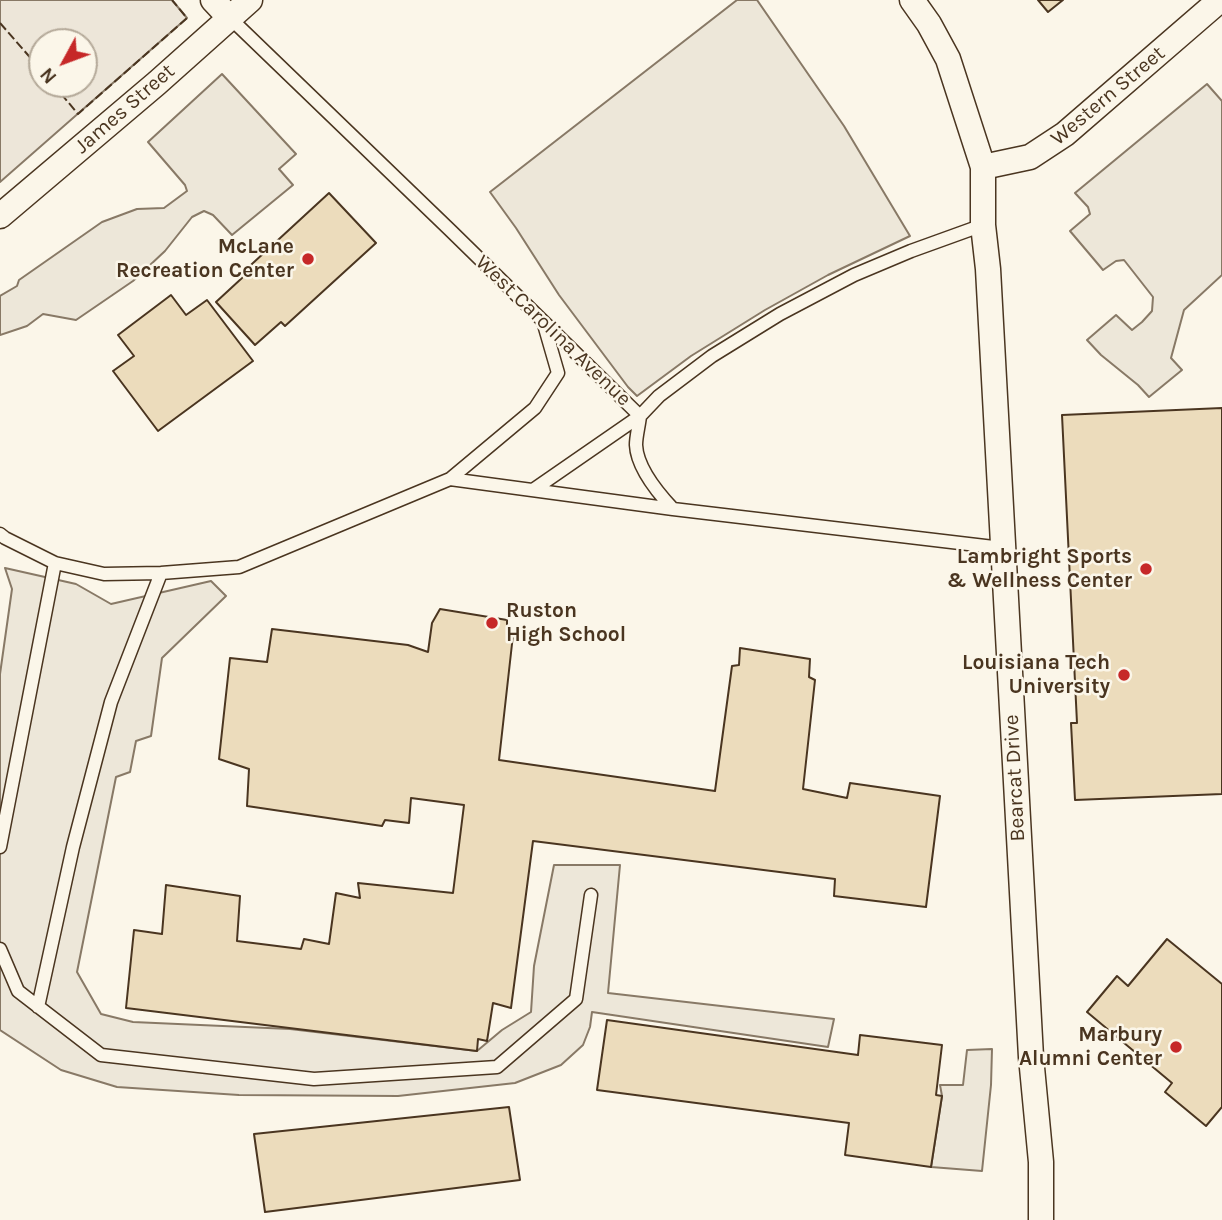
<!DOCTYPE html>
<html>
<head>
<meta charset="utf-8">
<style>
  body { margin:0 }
  #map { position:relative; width:1222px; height:1220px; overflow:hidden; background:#fbf6e9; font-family:Karla,sans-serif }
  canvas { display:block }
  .north { position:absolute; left:28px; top:28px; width:70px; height:70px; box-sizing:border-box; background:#fbf6e9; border:2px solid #b4a999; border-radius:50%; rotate:229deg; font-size:19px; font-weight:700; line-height:28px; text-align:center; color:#4a3520 }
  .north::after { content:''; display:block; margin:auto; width:24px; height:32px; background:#c62828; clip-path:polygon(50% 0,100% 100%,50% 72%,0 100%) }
</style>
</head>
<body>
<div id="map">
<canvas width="1222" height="1220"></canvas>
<div class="north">N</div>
</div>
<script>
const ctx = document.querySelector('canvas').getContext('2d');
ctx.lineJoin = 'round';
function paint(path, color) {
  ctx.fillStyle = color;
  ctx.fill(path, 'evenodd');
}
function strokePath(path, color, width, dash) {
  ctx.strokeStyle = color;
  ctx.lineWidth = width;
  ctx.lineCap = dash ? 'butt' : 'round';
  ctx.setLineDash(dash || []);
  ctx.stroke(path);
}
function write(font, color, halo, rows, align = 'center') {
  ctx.font = font + ' Karla,sans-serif';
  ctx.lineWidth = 5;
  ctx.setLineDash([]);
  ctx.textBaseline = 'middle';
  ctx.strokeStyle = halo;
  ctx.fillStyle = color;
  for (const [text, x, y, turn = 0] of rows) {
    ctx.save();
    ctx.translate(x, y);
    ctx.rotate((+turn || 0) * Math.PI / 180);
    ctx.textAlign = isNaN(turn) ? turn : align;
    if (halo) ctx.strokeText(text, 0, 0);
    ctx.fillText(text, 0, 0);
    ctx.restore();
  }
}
const green = new Path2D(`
  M0,0H172L187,18L0,182ZM42,42H84V84H42Z`);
const parking = new Path2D(`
  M737,0H757L844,126L910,236L828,275L765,310L691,356L637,396L628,387L559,295L516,228L490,192Z
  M222,74L296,154L279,169L293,185L232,235L213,215L204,211L192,217L165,251L133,281L76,320L43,314L27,326L0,335V296L17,286L19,280L102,222L137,209L164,208L187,191L185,185L148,142Z
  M1207,84L1222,101V275L1184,310L1171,358L1182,370L1149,397L1138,385L1101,355L1087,340L1116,315L1132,330L1142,322L1152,311L1153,297L1124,260L1116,261L1103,270L1070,231L1090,214L1088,207L1075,193Z
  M5,568L76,584L111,604L211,581L226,596L162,658L151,736L136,741L130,772L116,777L77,972L101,1014L133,1022L290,1029L477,1051L502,1030L531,1012L534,966L554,865H620L608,993L834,1019L828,1047L592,1012L590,1027L583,1045L561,1065L515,1083L398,1096L239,1095L117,1087L61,1070L0,1030V674L12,589Z
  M992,1049L991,1085L982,1171L931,1167L942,1096L940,1085H963L967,1050Z`);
const building = new Path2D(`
  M1038,0H1063L1048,12Z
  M329,193L376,243L285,326L281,322L255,345L216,302L242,278L240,275Z
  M171,295L186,315L207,300L253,361L158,431L113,371L134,356L118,335Z
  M1222,408V794L1075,800L1071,723H1077L1062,415Z
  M440,609L507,620V634L513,635L499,760L715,791L732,666L739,665L740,648L810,659L809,677L815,680L803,789L847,798L850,783L940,796L926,907L834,896L835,879L533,841L511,1008L493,1003L487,1041L478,1039L477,1051L126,1008L134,930L162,934L166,885L240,896L237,941L301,949L304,939L329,944L336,893L360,898L358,883L453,893L464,805L411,798L409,823L385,820L382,826L247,806L249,769L219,759L230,658L267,662L272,629L408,645L428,652L432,623Z
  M1167,939L1222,984V1107L1206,1126L1165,1092L1172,1083L1087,1012L1117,976L1128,986Z
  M607,1020L858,1055L860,1035L942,1045L936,1095L942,1096L931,1167L845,1155L849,1123L597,1090Z
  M509,1107L520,1180L265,1212L254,1134Z`);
const lane = new Path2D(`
  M229,17L451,231L640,416C639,426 636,436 636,445C637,468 658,493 673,509L1002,548
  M450,479L535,408L558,373L543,321
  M533,490L640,416L659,396L712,356L780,314L854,275L911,251L983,225
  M0,534L5,538L55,563L104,574L161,573L239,567L450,479L673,509
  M0,847L55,563
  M0,949L18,991L101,1055L314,1079L497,1067L576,999L591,895
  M38,1007L73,847L111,702L161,573`);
const street = new Path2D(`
  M213,0L229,17
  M912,0L929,24L948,59L983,167V225L988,269L1031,1057L1041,1162V1220
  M983,167L1030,157L1065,134L1220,0
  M0,216L157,83L250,0`);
const fence = new Path2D(`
  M0,23L42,71
  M53,84L78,114L187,18L172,0`);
const markers = [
  [308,259,7,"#c62828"],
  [1146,569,7,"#c62828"],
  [492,623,7,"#c62828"],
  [1124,675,7,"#c62828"],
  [1176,1047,7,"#c62828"]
];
const streetNames = [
  ["Western Street",1108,96,-40],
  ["James Street",125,109,-41],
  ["West Carolina Avenue",553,331,44],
  ["Bearcat Drive",1015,778,-93]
];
const poiNames = [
  ["McLane",294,247],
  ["Recreation Center",294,271],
  ["Lambright Sports",1132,557],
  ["& Wellness Center",1132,581],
  ["Ruston",506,611,"left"],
  ["High School",506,635,"left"],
  ["Louisiana Tech",1110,663],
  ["University",1110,687],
  ["Marbury",1162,1035],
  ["Alumni Center",1162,1059]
];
paint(green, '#ede6d9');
strokePath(green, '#887966', 2);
paint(parking, '#ede7d9');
strokePath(parking, '#887966', 2);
paint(building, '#ecdcbc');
strokePath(building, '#4a3520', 2);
strokePath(lane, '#4a3520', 15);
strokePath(street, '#4a3520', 27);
strokePath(lane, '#fbf6e9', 12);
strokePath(street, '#fbf6e9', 24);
strokePath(fence, '#4a3520', 2, [9, 3.5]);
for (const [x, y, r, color] of markers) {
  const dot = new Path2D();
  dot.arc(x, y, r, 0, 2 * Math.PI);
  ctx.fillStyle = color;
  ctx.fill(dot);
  strokePath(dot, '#fbf6e9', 2.5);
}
write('21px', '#4a3520', '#fbf6e9', streetNames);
write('bold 21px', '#4a3520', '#fbf6e9', poiNames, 'right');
</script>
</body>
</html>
